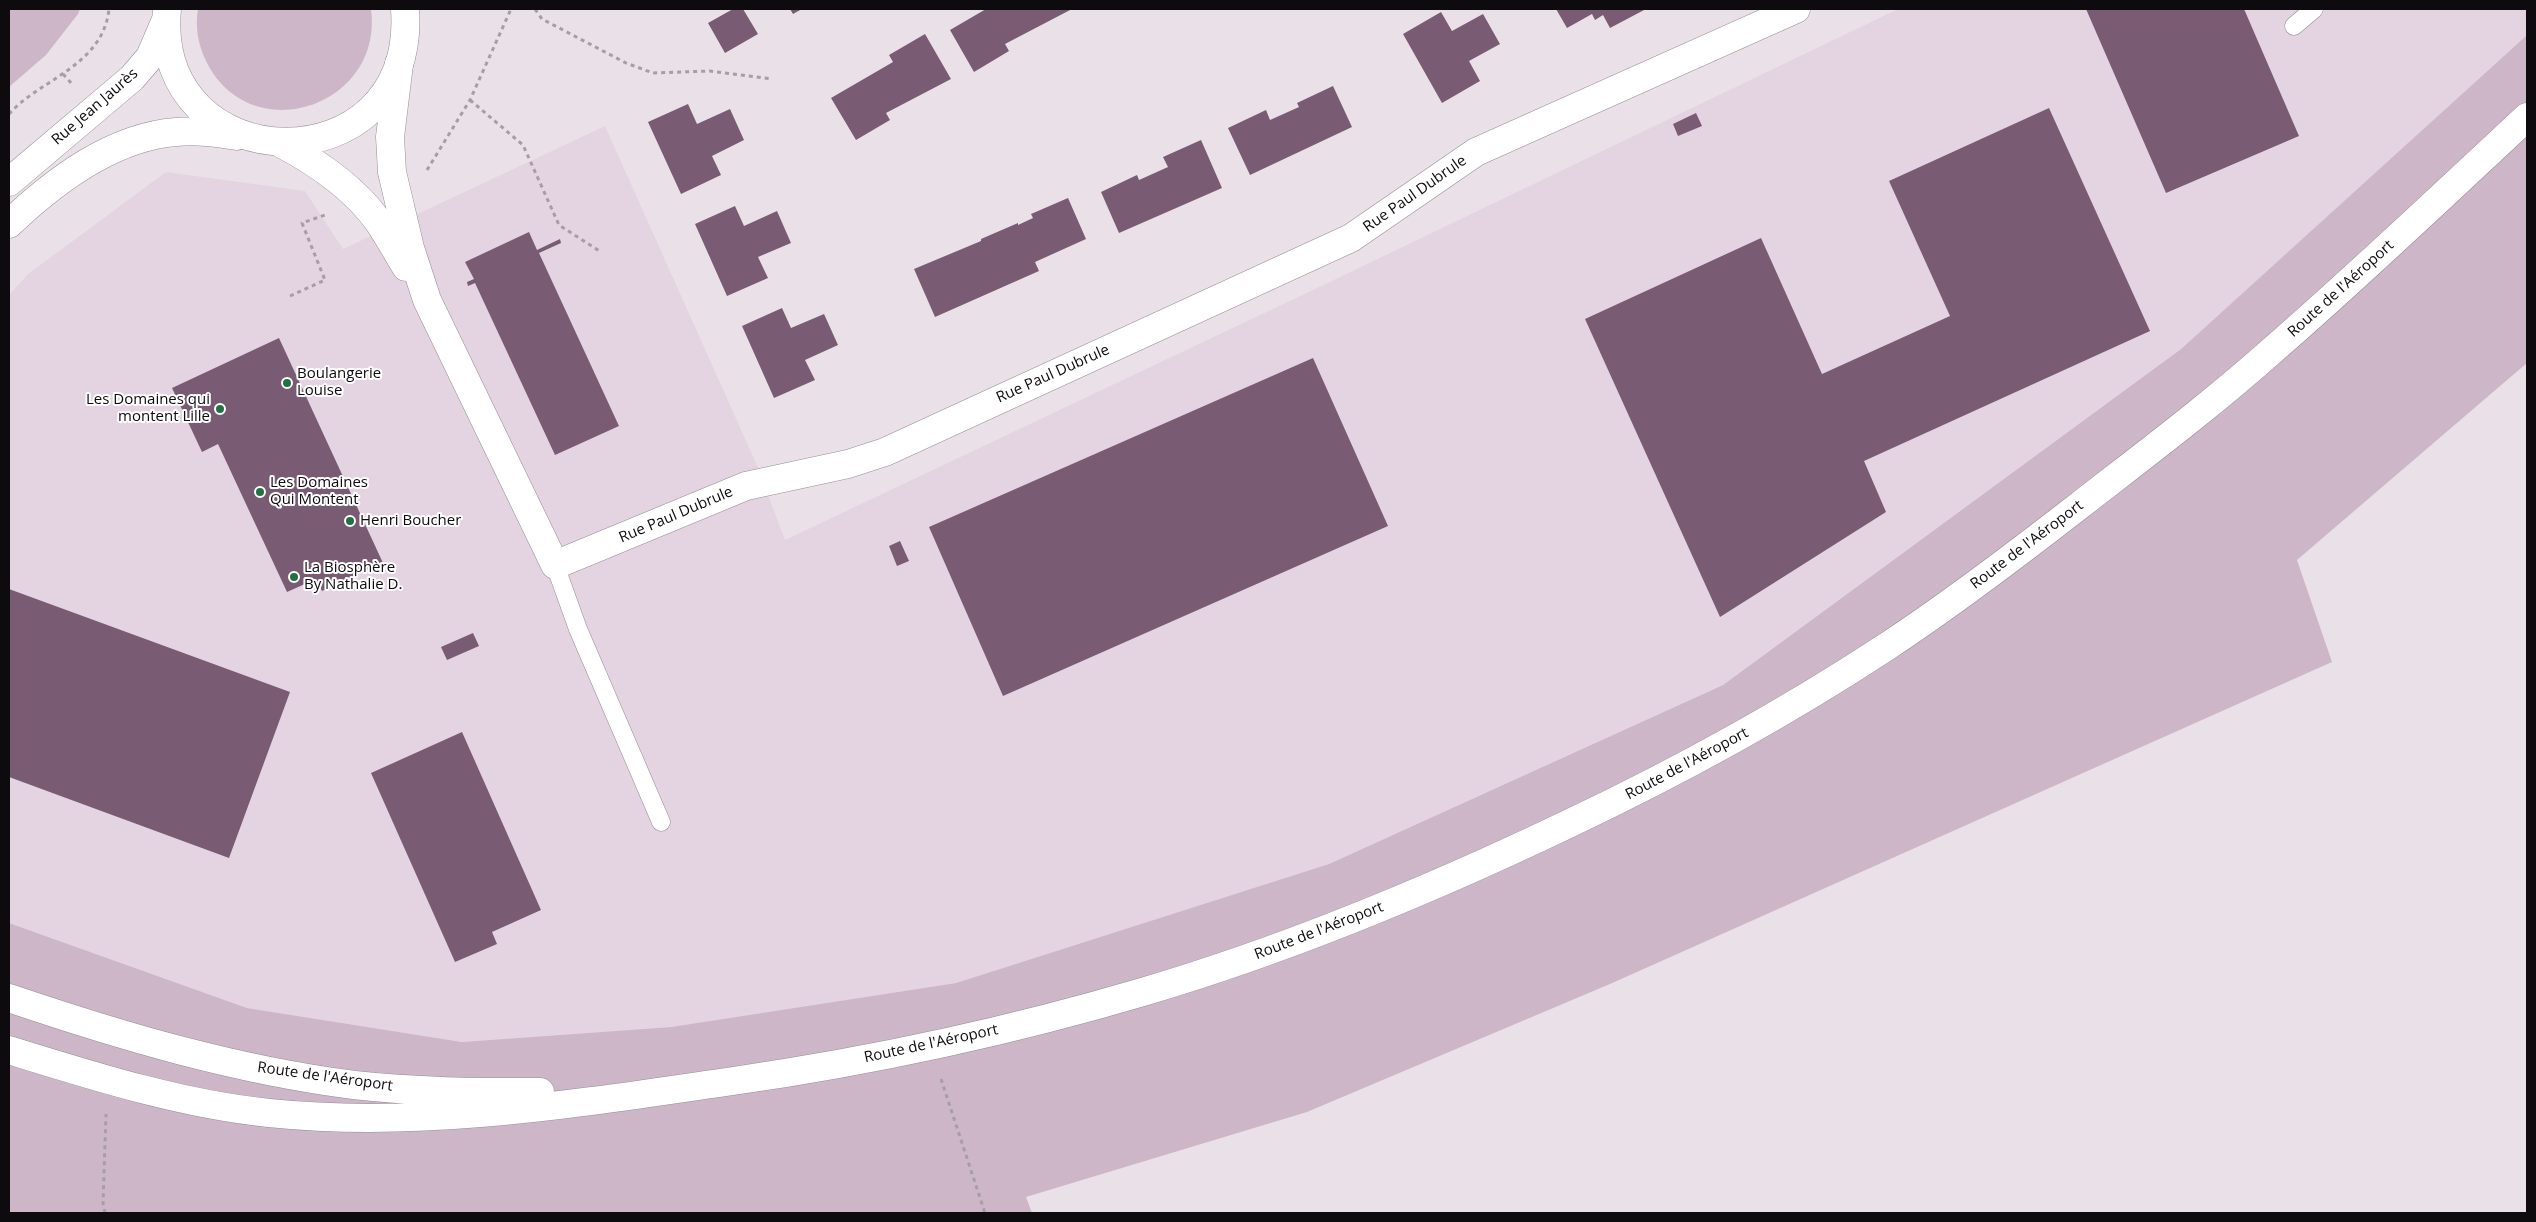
<!DOCTYPE html>
<html>
<head>
<meta charset="utf-8">
<style>
  body { margin:0 }
  #map { position:relative; width:2536px; height:1222px; overflow:hidden; background:#eae1e8; font-family:"Open Sans",sans-serif }
  canvas { display:block }
  .frame { position:absolute; inset:0; border:10px solid #0e0b0e; pointer-events:none }
</style>
</head>
<body>
<div id="map">
<canvas width="2536" height="1222"></canvas>
<div class="frame"></div>
</div>
<script>
const ctx = document.querySelector('canvas').getContext('2d');
ctx.lineJoin = 'round';
function paint(path, color) {
  ctx.fillStyle = color;
  ctx.fill(path, 'evenodd');
}
function strokePath(path, color, width, dash) {
  ctx.strokeStyle = color;
  ctx.lineWidth = width;
  ctx.lineCap = dash ? 'butt' : 'round';
  ctx.setLineDash(dash || []);
  ctx.stroke(path);
}
function write(font, color, halo, rows, align = 'center') {
  ctx.font = font + ' "Open Sans",sans-serif';
  ctx.lineWidth = 4;
  ctx.setLineDash([]);
  ctx.textBaseline = 'middle';
  ctx.strokeStyle = halo;
  ctx.fillStyle = color;
  for (const [text, x, y, turn = 0] of rows) {
    ctx.save();
    ctx.translate(x, y);
    ctx.rotate((+turn || 0) * Math.PI / 180);
    ctx.textAlign = isNaN(turn) ? turn : align;
    if (halo) ctx.strokeText(text, 0, 0);
    ctx.fillText(text, 0, 0);
    ctx.restore();
  }
}
const built = new Path2D(`
  M1898,9H2527V35L2181,349L1723,685L1329,864L956,983L671,1027L462,1042L247,1008L9,923V295L28,274L166,172L305,191L343,249L605,126L756,463L785,540L1315,289Z`);
const green = new Path2D(`
  M9,9H80L78,14L46,55L9,87Z
  M198,9H371C384,107 250,151 206,61C198,45 195,26 198,9Z
  M2527,35V363L2297,560L2332,662L1610,984L1307,1112L1026,1197L1032,1213H9V923L247,1008L462,1042L671,1027L956,983L1329,864L1723,685L2181,349Z`);
const building = new Path2D(`
  M733,9H743L758,34L725,53L708,23Z
  M790,9H802L793,14Z
  M986,9H1072L1005,44L1009,51L974,72L950,30Z
  M1556,9H1646L1610,28L1603,15L1595,20L1592,14L1567,28Z
  M2086,9H2244L2299,136L2166,193Z
  M1441,12L1452,31L1483,14L1500,44L1469,61L1480,81L1442,103L1403,34Z
  M925,34L951,79L886,113L890,120L856,140L831,98L893,62L889,55Z
  M1333,86L1352,127L1250,175L1228,128L1266,110L1270,120L1299,107L1297,103Z
  M688,104L697,124L730,109L744,140L712,156L721,175L681,194L648,122Z
  M2049,108L2150,331L1864,461L1886,512L1720,617L1585,319L1761,238L1822,374L1950,316L1889,181Z
  M1696,113L1702,126L1678,136L1673,124Z
  M1201,140L1222,188L1119,233L1101,192L1137,175L1139,180L1168,167L1163,157Z
  M1068,198L1086,239L1035,262L1039,271L935,317L914,269L981,241V239L1018,223V225L1033,218L1031,214Z
  M735,206L744,226L777,211L791,243L758,257L768,278L727,296L695,224Z
  M529,232L537,250L560,239L561,243L539,253L619,426L555,455L475,283L468,286L467,282L474,279L465,262Z
  M782,308L791,328L824,314L838,345L805,360L815,380L774,398L742,326Z
  M279,338L383,563L322,591L316,579L287,592L218,444L202,452L172,388Z
  M1313,358L1388,526L1003,696L929,527Z
  M900,541L909,561L897,566L889,546Z
  M9,589L290,692L229,858L9,777Z
  M473,633L479,646L447,660L441,647Z
  M462,732L541,910L492,932L497,944L455,962L371,773Z`);
const path = new Path2D(`
  M535,9L542,19L626,63L653,73L710,71L772,79
  M63,74L73,85
  M470,100L523,145L559,225L601,252
  M9,114C40,79 103,66 109,9
  M427,170L470,100L511,9
  M290,296L325,280L302,223L325,215
  M941,1079L985,1213
  M105,1213L103,1203L106,1114`);
const service = new Path2D(`
  M2294,26L2314,9
  M555,565L578,629L661,822`);
const minor = new Path2D(`
  M399,64L390,137L392,172L410,248L427,300L555,565L746,486L848,464L885,452L1351,238L1476,152L1796,9
  M282,144C318,163 354,188 378,221C388,236 397,252 406,267`);
const secondary = new Path2D(`
  M167,9C151,183 418,189 405,9
  M9,182L132,78L150,57L165,22
  M9,224C54,181 112,137 176,132C197,130 217,133 237,136`);
const primary = new Path2D(`
  M9,998C121,1036 236,1070 354,1085C415,1092 478,1092 540,1092
  M9,1050C93,1076 181,1104 269,1113C424,1129 580,1103 733,1081C872,1061 1011,1031 1146,991C1291,948 1430,890 1566,825C1676,773 1784,714 1886,647C1953,603 2017,554 2080,505C2143,456 2207,408 2267,355C2356,278 2441,197 2527,117`);
const markers = [
  [287,383,5,"#227141"],
  [220,409,5,"#227141"],
  [260,492,5,"#227141"],
  [350,521,5,"#227141"],
  [294,577,5,"#227141"]
];
const streetNames = [
  ["Rue Jean Jaurès",95,107,-41],
  ["Rue Paul Dubrule",1415,194,-35],
  ["Route de l'Aéroport",2341,289,-42],
  ["Rue Paul Dubrule",1053,374,-24],
  ["Rue Paul Dubrule",676,515,-23],
  ["Route de l'Aéroport",2027,545,-37],
  ["Route de l'Aéroport",1687,764,-28],
  ["Route de l'Aéroport",1319,931,-21],
  ["Route de l'Aéroport",931,1044,-12],
  ["Route de l'Aéroport",325,1077,8]
];
const poiNames = [
  ["Boulangerie",297,374],
  ["Louise",297,391],
  ["Les Domaines qui",210,400,"right"],
  ["montent Lille",210,417,"right"],
  ["Les Domaines",270,483],
  ["Qui Montent",270,500],
  ["Henri Boucher",360,521],
  ["La Biosphère",304,568],
  ["By Nathalie D.",304,585]
];
paint(built, '#e4d4e1');
paint(green, '#ceb6c9');
paint(building, '#795c74');
strokePath(service, '#958d93', 19);
strokePath(minor, '#958d93', 29);
strokePath(secondary, '#958d93', 29);
strokePath(primary, '#958d93', 29);
strokePath(path, '#a59ea3', 3, [4, 4]);
strokePath(service, '#fff', 18);
strokePath(minor, '#fff', 28);
strokePath(secondary, '#fff', 28);
strokePath(primary, '#fff', 28);
for (const [x, y, r, color] of markers) {
  const dot = new Path2D();
  dot.arc(x, y, r, 0, 2 * Math.PI);
  ctx.fillStyle = color;
  ctx.fill(dot);
  strokePath(dot, '#fff', 2);
}
write('15px', '#0e0b0e', '#fff', streetNames);
write('15px', '#0e0b0e', '#fff', poiNames, 'left');
</script>
</body>
</html>
